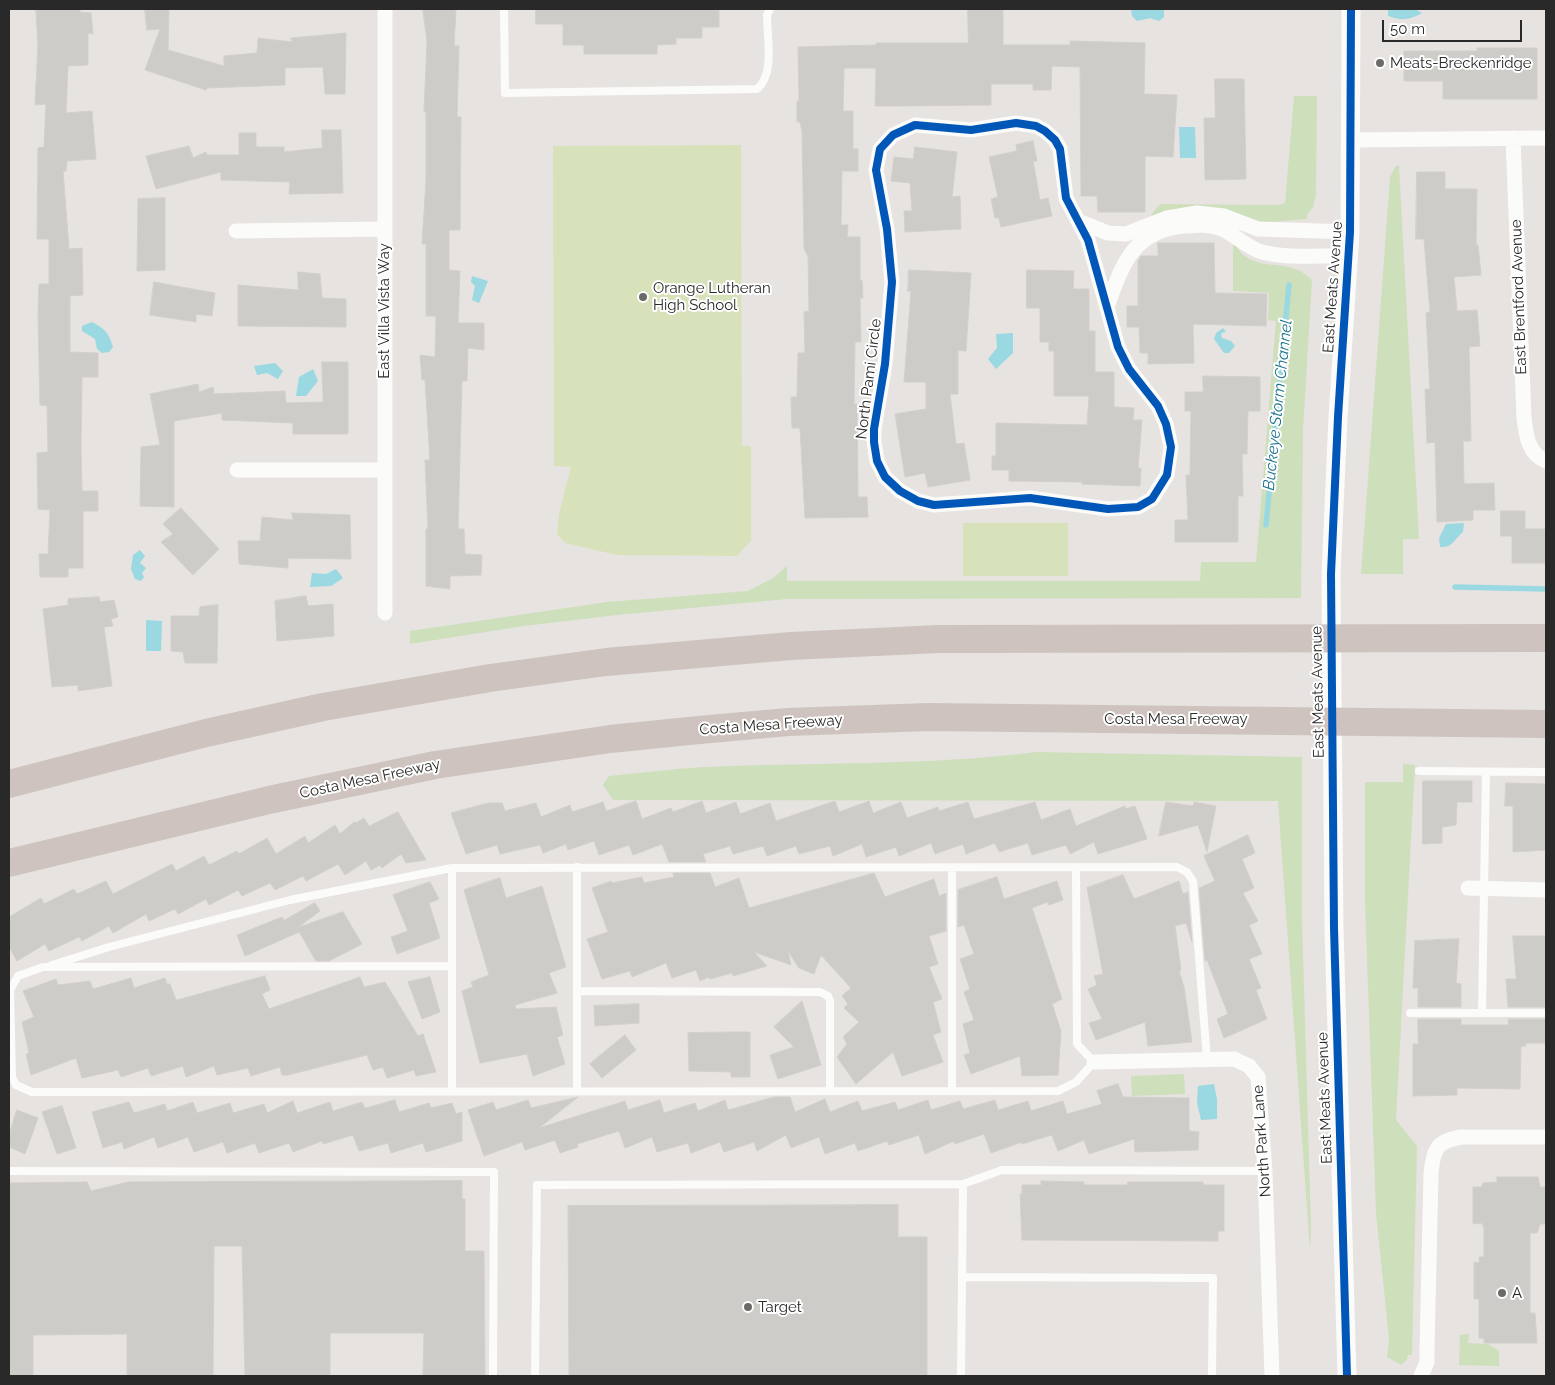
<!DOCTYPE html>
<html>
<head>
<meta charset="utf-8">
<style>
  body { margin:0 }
  #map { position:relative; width:1555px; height:1385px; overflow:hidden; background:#e7e3e0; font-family:Raleway,sans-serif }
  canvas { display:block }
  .frame { position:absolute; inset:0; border:10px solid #292929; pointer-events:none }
  .scale { position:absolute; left:1382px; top:20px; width:140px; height:22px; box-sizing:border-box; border:2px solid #292929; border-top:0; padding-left:6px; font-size:15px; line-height:18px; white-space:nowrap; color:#292929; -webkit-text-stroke:4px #fff; paint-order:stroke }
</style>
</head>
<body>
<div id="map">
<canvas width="1555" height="1385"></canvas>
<div class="frame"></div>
<div class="scale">50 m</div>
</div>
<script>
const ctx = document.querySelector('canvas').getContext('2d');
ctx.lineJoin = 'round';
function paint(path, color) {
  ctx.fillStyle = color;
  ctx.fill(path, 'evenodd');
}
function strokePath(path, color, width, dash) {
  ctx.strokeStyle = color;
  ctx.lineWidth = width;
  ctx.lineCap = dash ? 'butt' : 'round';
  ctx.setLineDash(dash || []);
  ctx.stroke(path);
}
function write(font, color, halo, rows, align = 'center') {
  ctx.font = font + ' Raleway,sans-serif';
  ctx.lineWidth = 4;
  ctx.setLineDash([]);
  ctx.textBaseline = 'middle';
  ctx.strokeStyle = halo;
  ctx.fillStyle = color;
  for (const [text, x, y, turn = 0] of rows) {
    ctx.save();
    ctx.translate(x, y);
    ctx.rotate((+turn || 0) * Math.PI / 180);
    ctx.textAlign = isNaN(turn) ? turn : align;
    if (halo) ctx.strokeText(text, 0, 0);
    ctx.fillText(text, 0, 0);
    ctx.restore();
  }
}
const green = new Path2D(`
  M1294,96H1317L1316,194L1313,207L1307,215V219L1271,222L1154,217L1151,215L1160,204L1279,205L1285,203Z
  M1399,165L1419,539H1403V574H1361L1390,177L1395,167Z
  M1233,242C1237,247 1241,254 1246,257C1269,271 1290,258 1312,280L1303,430L1301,598L787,599L617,615L524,626L410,644V631L607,602L748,591L773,578L787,566V581H1200L1201,562H1256L1276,321L1268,320L1269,293L1233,291Z
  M1036,752L1302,757V919L1311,1227L1310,1251L1278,801L613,800L603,785L609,776C641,773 672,769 704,767C815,762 926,766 1036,752Z
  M1403,764L1415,765L1396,1120L1417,1146L1412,1355H1408L1407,1359L1401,1365L1387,1357L1389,1339L1376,1213L1365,902V782H1403Z
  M1184,1074L1185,1094L1132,1096L1131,1076Z
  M1469,1334L1468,1343L1488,1344L1499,1351V1366L1459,1365L1460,1335Z`);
const pitch = new Path2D(`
  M741,145L742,446H751V541L737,556L617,555L565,543L557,534L559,514L571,467L554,466L553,146Z
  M963,523H1068V576H963Z`);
const water = new Path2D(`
  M1134,9H1161L1164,10V17L1159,21L1150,18L1137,21L1132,16L1131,11Z
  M1388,9H1415L1422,13C1409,20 1402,21 1388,16Z
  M1179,127H1195L1196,158H1180Z
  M472,276L488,281L479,303L472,300L475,286L471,282Z
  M92,322C105,329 109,333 113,347L109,352L102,353L97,349L95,339L82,331V326Z
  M1223,328L1226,332L1221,333L1222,338L1231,341L1235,346L1229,353H1224L1214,339L1216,333Z
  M1013,333V353L996,369L988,359L997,348L996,334Z
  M275,363L283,371L278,379L267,373L257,375L254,366Z
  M313,369L318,381L306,396H296L299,377Z
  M1464,523L1463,532C1454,539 1453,548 1440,547L1439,538L1446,524Z
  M140,550L145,556L140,563L146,568L142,573L144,577L141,581L135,579L131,569L133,555Z
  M336,569L343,578L331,586L310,587L312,573L326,574Z
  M146,620L162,621L161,651H146Z
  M1214,1084L1217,1099V1119L1201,1120L1197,1103L1198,1086Z`);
const stream = new Path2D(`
  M1266,525L1289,285
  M1455,587L1546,589`);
const building = new Path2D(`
  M36,9H80V12L91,13L93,34L88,33V65L68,66L66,113L92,111L96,159L67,161L66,171H63L69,249L82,248L83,295L70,296V352L98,353V377H82L81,450L82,491H98V511H83V568H68V577H40L39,554H48L50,510L38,509L37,453L48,452L47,406L40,405L38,316L39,284H49V239H37L38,148L44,147L46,104L35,105L38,44Z
  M145,9H169L168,50L224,66V56L257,53L258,38L292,42L291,38L346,33L345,94H325L323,67L285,68V85L207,88L206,90L145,70L160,29L147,30Z
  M423,9H456L454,46H459L457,117H461L460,230H449V270L460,271L458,323H484V350L468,348L467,381H462L458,529H464L465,554L482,555L481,575L450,576V589L426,586V529H428L425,460H430L425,380H422L420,355L435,357L436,316H426V244H422L426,180V112H424L427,42Z
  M536,9H719V27H702V38H676V44L657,45V54H584V45H563V24H536Z
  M968,9H1003V45H1070V41L1145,43L1144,94L1177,95L1173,157L1145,156V212H1098L1097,196H1081L1080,67L1052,66L1051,90H1033V84H991V105L898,106H875L876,68H844L843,111H853V149H858V171H842L841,225H848L847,237H860V280H862L863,298H860L861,342H855L854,404H857L858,497H867L868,517L805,518L800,428H792L791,397H797L798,353H805L804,312L809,311L808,257L804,248L802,131L800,122H797V101H799L798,47L876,45V43H968Z
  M1477,48H1537V99H1443V81H1404V51H1477Z
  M1215,79H1244L1246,179L1205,180L1204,118H1215Z
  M322,130H341L343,193L289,194L290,182L221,180V172L156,189L146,156L189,146L193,158L206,152L207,155H239V133H256V147H284V152L322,148Z
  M1033,141L1037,161H1033L1040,200L1048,198L1052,216L1001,227L999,218H995L991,199L998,197L989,157L1017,151L1016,145Z
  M915,147L957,152L952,197L960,196L961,229L905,232L904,211H912L910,183L891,181L894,157L913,159Z
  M1417,172H1445V189H1477L1476,245H1478L1481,275L1454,277L1457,311L1477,310L1480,346L1469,347L1471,441H1463L1464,484L1494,483L1495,510H1473V520L1437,522L1435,442L1427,443L1425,389H1430L1426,313L1430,312L1424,239H1416Z
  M165,198V270L137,271L138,199Z
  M1158,243H1214L1215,293L1267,294L1266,326L1193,324L1194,363L1148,364V353H1140L1139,327H1127V306H1138V261L1141,256H1158Z
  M909,270L971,273L966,351L958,350V394H950L956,444L964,443L970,480L928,487L925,473L905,477L895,414L926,409V382H904L911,291H908Z
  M1027,270L1074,271L1073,289H1089V331H1095V372H1114V407L1134,408L1133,420H1142L1138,468H1141L1140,486L1082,484V482L1009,481V470H992V456H996V423L1087,425L1089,396H1054V351H1049V342H1040V308H1027Z
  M298,272L320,274L322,298L346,299V327L238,326V285L298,290Z
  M154,282L215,293L212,316L196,314V322L150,315Z
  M322,362H348V434H293V423L222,420V413L174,421V507L140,506L141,447L160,445L150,394L198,384L199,392L213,387L214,394L285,391L286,403L323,402Z
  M1203,376L1260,377V411H1248L1247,454H1242L1243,496H1238V542H1175V520H1188L1186,475H1190L1191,411H1185V392H1203Z
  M181,508L219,549L193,575L161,542L173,534L163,524Z
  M1501,511H1525V529H1546V563H1512V536H1501Z
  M292,513L350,515L351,559L288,558V568L239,564L238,541H260L262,517L293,520Z
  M306,596L308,606L333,604L334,636L277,641L275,601Z
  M99,597L100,602L114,600L118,617L111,619L113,626L104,627L112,686L78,691V685L52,687L43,609L68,605V599Z
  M218,605L217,663H185L183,652L171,651V616H199L200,607Z
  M1423,781H1472V802H1457L1456,825L1442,827V843L1423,844Z
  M1506,783L1546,784V850L1513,852V806H1505Z
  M636,801L642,819L671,808L673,812L702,801L706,813L736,802L740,814L770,803L776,821L835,801L839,812L869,801L873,813L901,802L907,818L938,807L939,811L968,802L974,819L1035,802L1041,820L1070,809L1076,826L1125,806L1126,809L1135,806L1147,839L1098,854L1094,842L1070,854L1066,845L1032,855L1028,843L999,852L995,843L966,854L963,844L935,854L931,843L899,856L896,847L866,857L862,844L833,856L830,846L799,854L796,846L767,856L763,846L733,854L730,846L703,854L706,862H669L662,844L633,855L629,845L599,855L594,841L568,850L566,844L543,853L540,845L500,854L497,845L466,854L451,813L488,803H502L505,811L536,803L541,817L570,805L572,812L603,802L606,811Z
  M1166,802L1193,806L1194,802L1216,806L1207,852L1198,825L1159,836Z
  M398,812L426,860L406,863L401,854L382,868L380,865L371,870L366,861L345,875L338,864L306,881L303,876L275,890L270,883L242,896L238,890L209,905L206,899L178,914L175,909L149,921L146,914L113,933L109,926L82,941L79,937L49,951L45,944L17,961L9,947V917L41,898L44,904L74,889L77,894L106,881L113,894L172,864L176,871L204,856L209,865L237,851L239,854L267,838L276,854L305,836L308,843L335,825L340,834L354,822L356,823L364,818L369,826Z
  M1248,835L1255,853L1242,859L1254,888L1243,893L1258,921L1249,925L1262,954L1249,959L1261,988L1256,990L1267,1019L1224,1038L1217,1019L1228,1014L1207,960L1205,961L1199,888L1215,881L1204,856Z
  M673,873H710L715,887L739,878L749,908L874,873L885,897L934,879L939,896L946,893V931L929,936L938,964L929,967L942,999L933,1002L941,1032L933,1035L943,1062L902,1076L893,1052L856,1084L837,1057L847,1044L843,1037L859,1022L844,1008L848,1004L842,996L851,988L821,955L814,974L799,968L788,951L791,965L754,952L767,966L733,976L732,973L710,979L708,977L700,981L696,970L672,978L666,963L632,977L630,971L602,979L587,939L608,932L592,888L611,881L612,883L642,877L644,883L674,877Z
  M1123,875L1134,899L1179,881L1183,894L1188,892L1192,942L1186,923L1175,926L1181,970L1179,971L1184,987L1192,1042L1148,1046L1145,1022L1096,1040L1089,1023L1102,1019L1088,989L1097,985L1094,976L1103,974L1087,888Z
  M997,877L1004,899L1057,881L1063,900L1049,905L1047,902L1032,908L1062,999L1052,1004L1061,1031L1058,1075L1022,1076L1020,1056L971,1074L964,1055L970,1053L963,1024L974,1020L964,992L970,989L960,959L974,954L964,925L958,927V890Z
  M500,878L506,898L542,886L566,967L549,973L557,993L515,1005L516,1009L556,1007L563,1035L557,1037L565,1064L533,1076L527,1054L480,1063L462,991L473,987L471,982L489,975L464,890Z
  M430,882L439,899L429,903L440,938L397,954L391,937L408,931L393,895Z
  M315,903L320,911L297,928L299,932L245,956L237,935L282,917L284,920Z
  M343,912L362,944L329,961H316L297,928Z
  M1513,936H1546V1007H1508L1506,979H1516Z
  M1459,939L1456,983L1461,984V1007H1418V988H1413L1415,941Z
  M265,976L270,990L262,994L269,1009L360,977L364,987L385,982L418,1036L423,1034L436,1072L416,1076L414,1070L387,1078L383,1067L373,1070L367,1055L288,1075H282L280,1067L251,1076L248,1068L217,1075L214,1066L186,1077L183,1066L151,1076L148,1068L121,1077L118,1070L82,1078L76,1058L31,1075L26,1054L29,1053L22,1022L34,1017L23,991L56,979L58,985L90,981L93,989L131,978L134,988L165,978L167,984H170L176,1000Z
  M430,977L440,1012L422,1019L408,982Z
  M802,1001L821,1065L778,1079L770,1055L794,1047L774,1027Z
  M639,1004V1023L595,1026L594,1006Z
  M1418,1019H1461V1025H1509L1508,1019H1546V1043H1526V1046H1521L1520,1089L1457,1088V1095L1413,1096V1044H1418Z
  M730,1032H750V1077H731V1072L689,1071L688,1033Z
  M625,1035L636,1050L602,1078L590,1064Z
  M1118,1084L1123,1097L1189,1098V1131L1199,1132L1198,1150L1135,1152L1134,1139L1089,1154L1084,1140L1058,1151L1052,1135L1022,1144V1142L991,1153L984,1134L955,1144L954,1141L925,1154L919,1135L889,1145L887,1141L858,1151L855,1143L825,1154L819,1137L791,1148L786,1135L757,1151L754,1142L724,1152L720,1142L691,1153L688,1143L657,1152L652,1137L625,1148L619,1131L577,1144L578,1147L560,1153L555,1140L525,1150L522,1142L484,1156L468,1110L493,1102L496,1110L528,1100L531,1108L578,1097L539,1128L625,1101L628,1110L660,1100L664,1113L695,1103L698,1111L725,1100L728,1110L774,1097H790L795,1112L825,1099L830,1112L858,1101L862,1111L895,1102L898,1110L928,1100L931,1110L960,1101L963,1109L995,1100L998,1110L1028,1101L1031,1111L1063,1101L1067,1114L1102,1104L1097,1091Z
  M395,1100L399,1112L429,1103L431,1108L452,1103L456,1114L462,1112V1141L426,1152L423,1143L391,1153L388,1143L359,1151L353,1135L323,1144L322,1141L293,1152L289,1143L259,1153L255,1143L227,1153L223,1142L194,1152L188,1137L158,1148L154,1137L124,1149L122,1142L103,1148L92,1112L129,1102L134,1113L165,1104L167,1111L193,1102L197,1113L230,1103L233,1113L264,1104L267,1113L293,1101L297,1113L330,1102L333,1111L362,1102L365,1108Z
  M62,1106L76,1148L57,1154L42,1112Z
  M17,1110L38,1118L25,1154L9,1147V1135Z
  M1497,1177H1538L1540,1187H1546V1224H1540L1537,1233H1530V1313H1535L1537,1343H1484V1338H1479V1299H1474V1262L1479,1263V1257H1484V1228L1482,1223L1473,1224V1187H1482L1483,1183L1497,1182Z
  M462,1181V1199H465V1251H484L485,1376H423L424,1333H330V1376H245L242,1246H214L213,1376H127V1334L33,1335V1376H9V1183L87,1182L91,1191L128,1182Z
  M1041,1181L1084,1182V1185H1127L1128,1182H1203V1185H1224V1231H1218V1241L1022,1240L1020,1194H1022V1185H1041Z
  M898,1205V1237H927V1376H569L568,1206Z`);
const service = new Path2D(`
  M504,9L505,93L757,89C775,75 767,37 767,15L770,9
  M1419,771L1546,772
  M577,867V1091
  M452,868V1090
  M52,965L109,947L290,900L452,868L1177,867L1187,872L1193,881L1207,1060
  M452,966L43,967L18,976L10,990L12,1077L16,1085L32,1092L1058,1091L1076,1082L1094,1062L1077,1044L1076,868
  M577,991L820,992L828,996L830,1001V1090
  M1410,1013H1546
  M1482,1013L1486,772
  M952,1090V868
  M9,1171L494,1172L493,1376
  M962,1277L1213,1278L1212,1376
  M535,1376L537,1185L963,1184L1002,1170L1265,1171
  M961,1376L963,1184`);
const minor = new Path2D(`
  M1016,123L1036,126L1045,131L1055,140L1060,149L1066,198L1088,240L1118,347L1129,369L1158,406L1166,424L1171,447L1167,475L1152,499L1138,507L1108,509L1030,498L934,505L918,501L900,491L885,477L877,461L874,442V429L885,364L892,282L887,229L876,170L880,149L893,135L915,125L971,130Z
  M1513,138L1524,418C1526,435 1528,454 1546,461
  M1352,140L1546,138
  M1078,221L1108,233L1126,234L1167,218L1197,213L1224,216L1258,229L1350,232
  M236,231L384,229
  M1107,307C1122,265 1133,230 1185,226C1198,225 1210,224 1222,229C1236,235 1247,248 1262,252C1289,259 1321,255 1349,256
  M237,470H383
  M385,613V9
  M1468,888L1546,890
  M1094,1062L1234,1059L1249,1066L1258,1077L1265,1171L1272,1376
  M1421,1376L1427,1362V1350L1431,1174C1433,1150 1436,1141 1461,1137H1546`);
const tertiary = new Path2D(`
  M1347,1376L1334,928L1331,574L1338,417L1350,232L1351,9`);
const motorway = new Path2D(`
  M9,784L206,733L323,707L490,678L606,662L791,646L939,639L1546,638
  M9,863L269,800L435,765L610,739L699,730L788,722L929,717L1546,724`);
const cycleway = new Path2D(`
  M1016,123L1036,126L1045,131L1055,140L1060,149L1066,198L1088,240L1118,347L1129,369L1158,406L1166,424L1171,447L1167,475L1152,499L1138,507L1108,509L1030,498L934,505L918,501L900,491L885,477L877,461L874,442V429L885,364L892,282L887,229L876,170L880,149L893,135L915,125L971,130Z
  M1347,1376L1334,928L1331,574L1338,417L1350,232L1351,9`);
const markers = [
  [1380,63,5,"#6c6a69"],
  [643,297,5,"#6c6a69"],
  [1502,1293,5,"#6c6a69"],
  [748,1307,5,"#6c6a69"]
];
const poiNames = [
  ["Meats-Breckenridge",1390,63],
  ["Orange Lutheran",653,288],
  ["High School",653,305],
  ["A",1512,1293],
  ["Target",758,1307]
];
const streetNames = [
  ["East Meats Avenue",1333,287,-86],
  ["East Brentford Avenue",1519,297,-92],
  ["East Villa Vista Way",384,311,-90],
  ["North Pami Circle",869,379,-83],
  ["East Meats Avenue",1318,692,-91],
  ["Costa Mesa Freeway",1176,719],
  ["Costa Mesa Freeway",771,725,-4],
  ["Costa Mesa Freeway",370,779,-12],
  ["East Meats Avenue",1325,1098,-92],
  ["North Park Lane",1262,1141,-94]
];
const waterNames = [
  ["Buckeye Storm Channel",1278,405,-84]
];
paint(green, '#cedfbc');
paint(pitch, '#d8e2ba');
paint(water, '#9ad8e2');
strokePath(stream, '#9ad8e2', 5.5);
paint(building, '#ceccc9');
strokePath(building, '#d2cfcc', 1);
strokePath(service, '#fbfbfa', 8);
strokePath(minor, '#fbfbfa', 15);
strokePath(tertiary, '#fbfbfa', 19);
strokePath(motorway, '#cec3be', 28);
strokePath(cycleway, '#0057b8', 8);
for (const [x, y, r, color] of markers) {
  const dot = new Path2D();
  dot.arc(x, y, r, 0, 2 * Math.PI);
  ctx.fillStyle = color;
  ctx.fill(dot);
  strokePath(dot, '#fff', 2);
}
write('15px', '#292929', '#fff', poiNames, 'left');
write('15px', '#292929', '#fff', streetNames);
write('italic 16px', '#1a728d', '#fff', waterNames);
</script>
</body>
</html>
